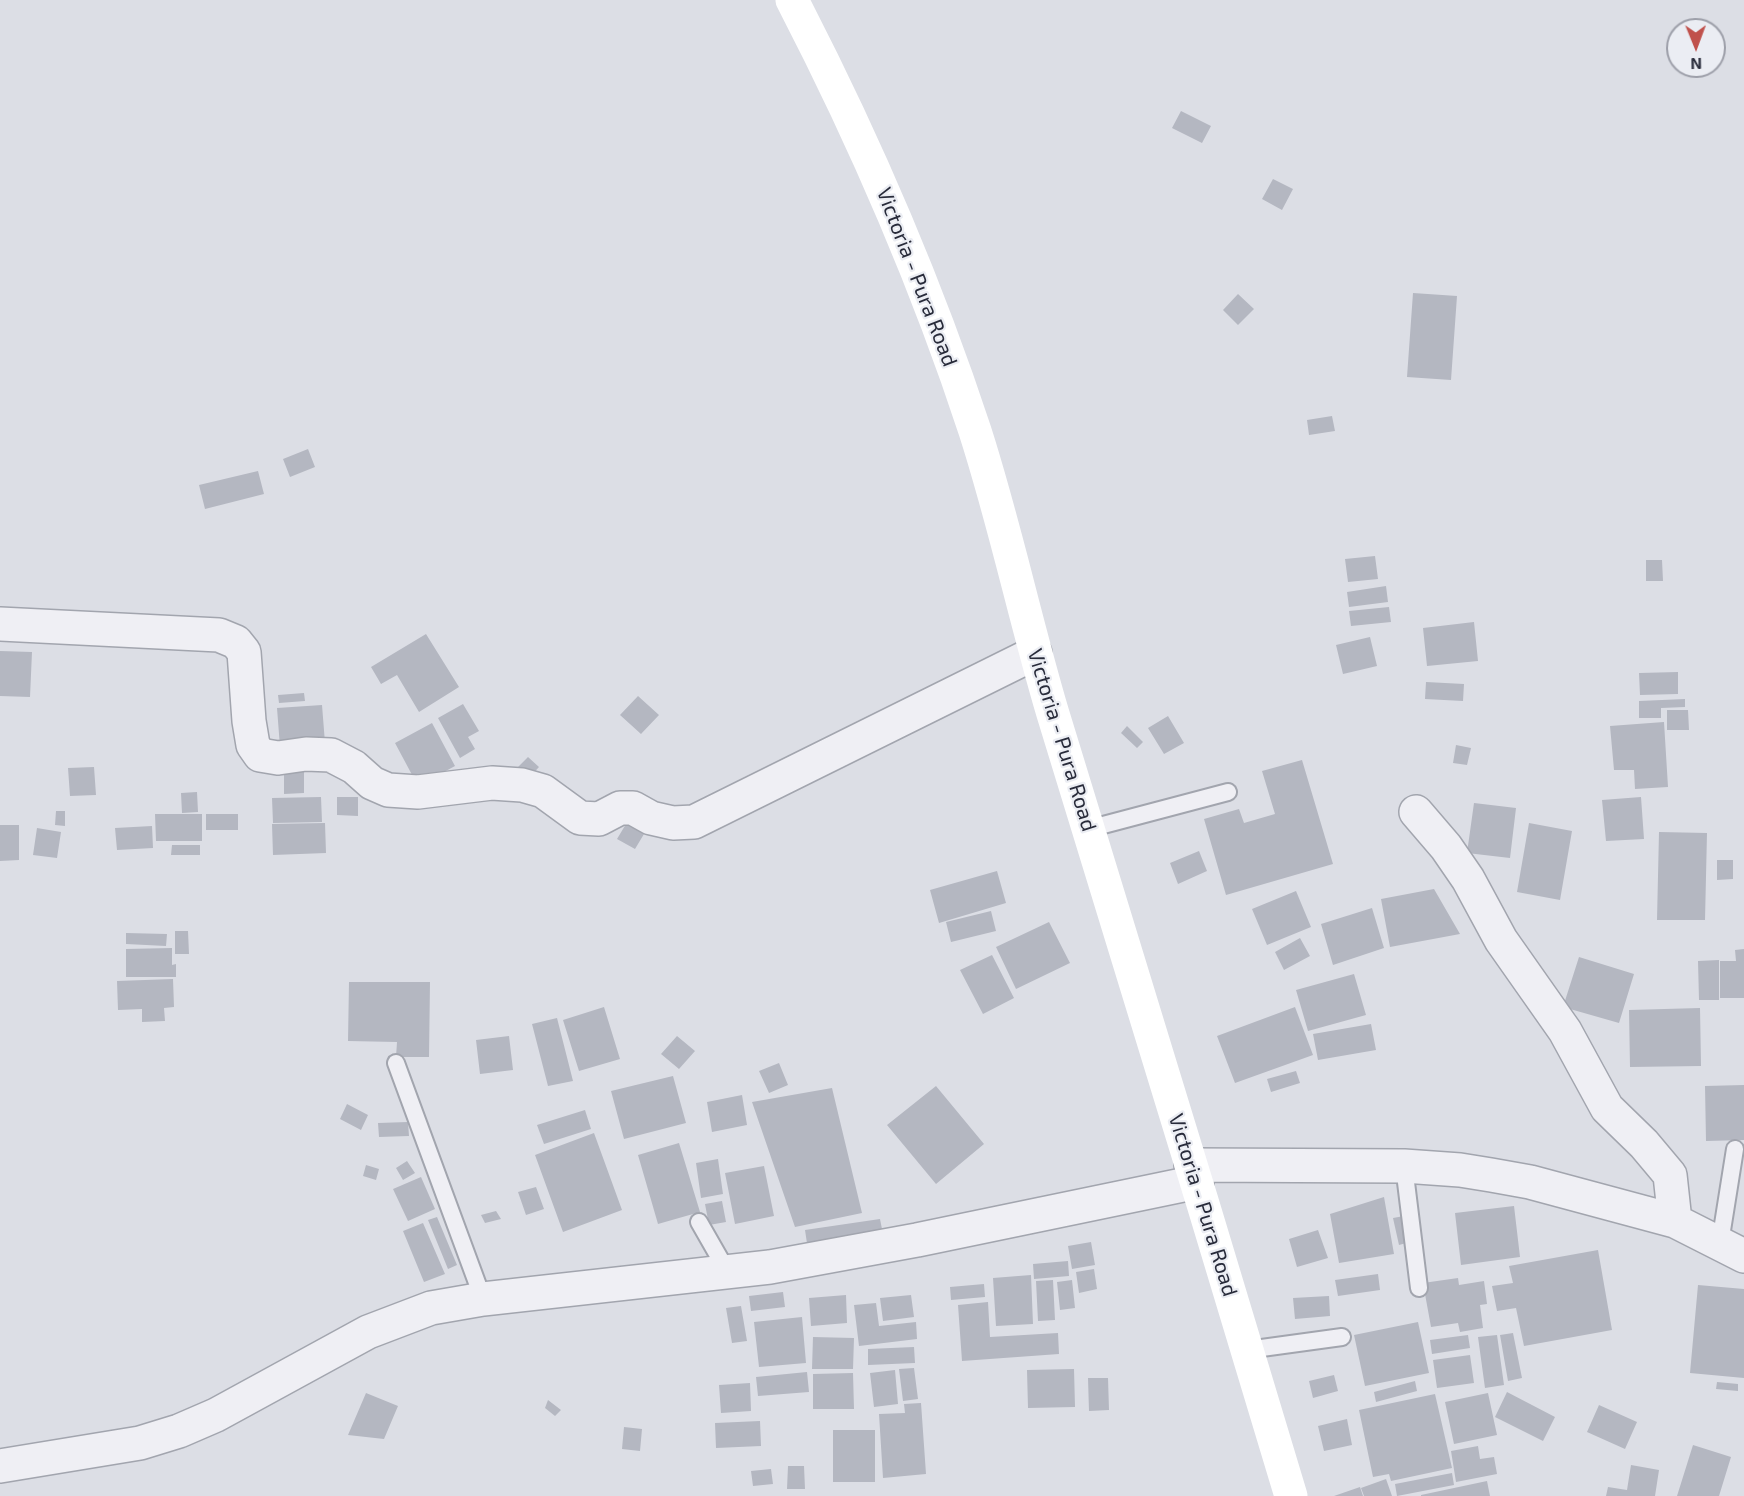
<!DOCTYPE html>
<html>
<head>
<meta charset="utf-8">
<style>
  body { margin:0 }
  #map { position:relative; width:1744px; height:1496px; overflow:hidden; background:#dcdee5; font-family:"Exo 2",sans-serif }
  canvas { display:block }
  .north { position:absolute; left:1666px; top:18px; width:60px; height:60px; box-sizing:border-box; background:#ebedf3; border:2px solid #9d9fa9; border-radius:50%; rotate:179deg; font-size:16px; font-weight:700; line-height:24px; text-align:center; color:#282b3a }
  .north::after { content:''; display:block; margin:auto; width:21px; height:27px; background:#c0514c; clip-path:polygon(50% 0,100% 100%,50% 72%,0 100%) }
</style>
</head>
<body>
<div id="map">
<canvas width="1744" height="1496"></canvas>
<div class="north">N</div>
</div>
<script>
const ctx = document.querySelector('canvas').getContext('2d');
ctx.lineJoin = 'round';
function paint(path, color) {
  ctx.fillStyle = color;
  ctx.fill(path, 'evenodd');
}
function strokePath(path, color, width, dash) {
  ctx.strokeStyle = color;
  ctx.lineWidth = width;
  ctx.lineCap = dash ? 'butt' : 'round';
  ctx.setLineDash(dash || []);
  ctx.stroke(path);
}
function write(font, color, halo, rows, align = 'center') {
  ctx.font = font + ' "Exo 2",sans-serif';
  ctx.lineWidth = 4.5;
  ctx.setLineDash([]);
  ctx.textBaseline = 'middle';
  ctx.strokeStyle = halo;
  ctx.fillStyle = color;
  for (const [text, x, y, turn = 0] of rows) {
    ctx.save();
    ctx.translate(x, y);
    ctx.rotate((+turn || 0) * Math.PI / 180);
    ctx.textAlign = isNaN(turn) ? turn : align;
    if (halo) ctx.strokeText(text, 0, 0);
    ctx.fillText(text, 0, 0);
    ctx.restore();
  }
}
const building = new Path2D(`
  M1181,111L1211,126L1202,143L1172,128Z
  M1273,179L1293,189L1282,210L1262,199Z
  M1413,293L1457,296L1451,380L1407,377Z
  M1238,294L1254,309L1238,325L1223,310Z
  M1332,416L1335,431L1309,435L1307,420Z
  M308,449L315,467L290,477L283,459Z
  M258,471L264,494L205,509L199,485Z
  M1375,556L1378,579L1348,582L1345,559Z
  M1646,560H1662L1663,581H1646Z
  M1386,586L1388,602L1349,607L1347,592Z
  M1389,607L1391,622L1351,626L1349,611Z
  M1474,622L1478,661L1427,666L1423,628Z
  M426,634L459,687L419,712L397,675L381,684L371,667Z
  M1370,637L1377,666L1343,674L1336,645Z
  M0,651L32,652L30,697L0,696Z
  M1678,672V694L1640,695L1639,673Z
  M1426,682L1464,684L1463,701L1425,699Z
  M304,693L305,701L279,703L278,695Z
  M638,696L659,715L641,734L620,715Z
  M1685,699V707L1661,708V718H1639V701Z
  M463,704L479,731L468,737L475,749L460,758L438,718Z
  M322,705L325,743L280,747L277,708Z
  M1667,710H1688L1689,730H1667Z
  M1168,716L1184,743L1164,754L1148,728Z
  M1664,722L1668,787L1635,789L1634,770H1614L1610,726Z
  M432,723L455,766L418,786L395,743Z
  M1127,726L1143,742L1137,748L1121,733Z
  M1456,745L1471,748L1467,765L1453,763Z
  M528,757L539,767L525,782L514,771Z
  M1302,760L1333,864L1226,895L1204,819L1239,809L1244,823L1275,814L1262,771Z
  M284,765H304V793L284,794Z
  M94,767L96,795L70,796L68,768Z
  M197,792L198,812L182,813L181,793Z
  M321,797L322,822L273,823L272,798Z
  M337,797H358V816L337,815Z
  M1641,797L1644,839L1606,841L1602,800Z
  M1474,803L1516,808L1510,858L1467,853Z
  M56,811H65V826L55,825Z
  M155,814H202V841H156Z
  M206,814H238V830H206Z
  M325,823L326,853L273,855L272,824Z
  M1529,823L1572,831L1560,900L1517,892Z
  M626,824L644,834L635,849L617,839Z
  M0,825H19V860L0,861Z
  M152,826L153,848L117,850L115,828Z
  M37,828L61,832L57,858L33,855Z
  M1659,832L1707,833L1705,920H1657Z
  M172,845H200V855H171Z
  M1199,851L1207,871L1178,884L1170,863Z
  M1717,860H1733V879L1717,880Z
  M997,871L1006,903L939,923L930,890Z
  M1434,889L1460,934L1390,947L1381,899Z
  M1296,891L1311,927L1267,945L1252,909Z
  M1372,908L1384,948L1333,965L1321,924Z
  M991,911L996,931L951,942L946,922Z
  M1049,922L1070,963L1016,989L996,947Z
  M175,931H188L189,954H175Z
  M126,933L167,934L166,946L126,944Z
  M1300,938L1310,956L1284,970L1275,952Z
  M172,948V965L176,964V977H126V949Z
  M1744,949V998H1720V961H1736L1735,950Z
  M992,955L1014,998L983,1014L960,970Z
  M1579,957L1634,974L1619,1023L1563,1007Z
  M1719,960V1000H1699L1698,961Z
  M1354,974L1366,1015L1308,1031L1296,990Z
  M173,979L174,1007L164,1008L165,1021L142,1022V1009L118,1010L117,981Z
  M349,982H430L429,1057H396L397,1042L348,1041Z
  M604,1007L620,1059L579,1071L563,1020Z
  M1295,1007L1313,1055L1235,1083L1217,1036Z
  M1700,1008L1701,1066L1630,1067L1629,1010Z
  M557,1018L573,1081L548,1086L532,1024Z
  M1371,1024L1376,1050L1318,1060L1313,1034Z
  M509,1036L513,1070L480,1074L476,1040Z
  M677,1036L695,1051L679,1069L661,1054Z
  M779,1063L788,1085L769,1093L759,1071Z
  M1296,1071L1300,1083L1271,1092L1267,1079Z
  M673,1076L686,1123L624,1139L611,1091Z
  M1744,1085V1140L1706,1141L1705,1086Z
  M936,1086L984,1144L936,1184L887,1125Z
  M832,1088L862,1213L795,1227L752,1102Z
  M742,1095L747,1125L712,1132L707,1102Z
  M347,1104L368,1115L361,1130L340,1119Z
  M585,1110L591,1129L544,1144L537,1125Z
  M408,1122L409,1136L379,1137L378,1123Z
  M594,1133L622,1210L563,1232L535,1155Z
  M679,1143L700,1212L658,1224L638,1155Z
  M718,1159L723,1194L701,1198L696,1163Z
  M407,1161L415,1173L403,1180L396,1168Z
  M366,1165L379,1169L376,1180L363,1176Z
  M764,1166L774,1216L735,1224L725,1173Z
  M421,1177L435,1209L408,1221L393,1189Z
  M536,1187L544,1209L526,1215L518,1192Z
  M1384,1197L1394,1254L1339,1263L1330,1214Z
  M722,1201L726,1222L709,1225L705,1204Z
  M1514,1206L1520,1257L1461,1265L1455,1213Z
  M496,1211L501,1219L485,1223L481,1215Z
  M1404,1216L1410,1242L1399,1245L1393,1218Z
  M437,1217L457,1265L448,1269L428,1220Z
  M880,1219L884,1239L808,1250L805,1230Z
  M423,1223L445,1274L424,1282L403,1231Z
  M1318,1230L1328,1258L1297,1267L1289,1239Z
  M1091,1242L1095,1265L1072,1269L1068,1246Z
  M1598,1250L1612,1330L1524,1346L1516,1308L1497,1311L1492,1286L1513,1283L1509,1266Z
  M1068,1261L1069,1276L1034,1279L1033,1264Z
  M1094,1269L1097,1289L1079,1293L1076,1272Z
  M1378,1274L1380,1290L1338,1296L1335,1280Z
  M1031,1275L1033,1324L996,1326L993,1278Z
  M1458,1278L1459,1285L1484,1281L1487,1304L1480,1305L1483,1328L1460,1332L1458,1323L1431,1327L1423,1283Z
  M1053,1280L1055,1320L1038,1321L1036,1281Z
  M1072,1280L1075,1308L1060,1310L1057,1282Z
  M984,1284L985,1297L951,1300L950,1287Z
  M1698,1285L1744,1289V1378L1690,1373Z
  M783,1292L785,1307L751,1311L749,1296Z
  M846,1295L847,1323L811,1326L809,1298Z
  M911,1295L914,1317L883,1321L880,1298Z
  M1329,1296L1330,1316L1295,1319L1293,1298Z
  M988,1302L990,1337L1058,1333L1059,1354L962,1361L958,1305Z
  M876,1303L879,1326L916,1322L917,1339L859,1346L854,1305Z
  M741,1306L747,1341L732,1343L726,1308Z
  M802,1317L806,1363L759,1367L754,1322Z
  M1418,1322L1429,1373L1365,1386L1354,1335Z
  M1513,1333L1522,1378L1508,1381L1500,1335Z
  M1468,1335L1470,1348L1432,1354L1430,1340Z
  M1497,1335L1504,1385L1485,1388L1478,1337Z
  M813,1337L854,1338L853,1369H812Z
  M914,1347L915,1363L868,1365V1349Z
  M1470,1355L1474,1383L1437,1388L1433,1360Z
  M914,1368L918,1399L903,1401L899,1369Z
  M1074,1369L1075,1407L1028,1408L1027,1370Z
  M895,1370L898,1404L874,1407L870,1373Z
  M807,1372L809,1392L758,1396L756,1377Z
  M853,1373L854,1409H813V1374Z
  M1334,1375L1338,1391L1313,1398L1309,1381Z
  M1088,1378H1108L1109,1410L1089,1411Z
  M1415,1381L1417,1391L1376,1402L1374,1392Z
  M1717,1382L1738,1384V1391L1716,1389Z
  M750,1383L751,1411L721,1413L719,1385Z
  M1507,1392L1555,1417L1543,1441L1495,1417Z
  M366,1393L398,1406L384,1439L348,1435Z
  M1488,1393L1497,1435L1454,1444L1445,1402Z
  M1435,1394L1452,1468L1391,1481L1389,1474L1373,1477L1359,1410Z
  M548,1400L561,1410L555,1416L545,1408Z
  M921,1403L926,1474L883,1478L879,1414L905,1413L904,1404Z
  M1599,1405L1637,1422L1625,1449L1587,1432Z
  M1347,1419L1352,1445L1324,1451L1318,1426Z
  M760,1421L761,1446L716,1448L715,1423Z
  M624,1427L642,1429L640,1451L622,1449Z
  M833,1430H875V1482H833Z
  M1693,1445L1731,1457L1719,1496H1677Z
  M1478,1446L1480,1459L1494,1457L1497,1474L1456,1482L1451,1451Z
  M1631,1465L1659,1470L1655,1496H1606L1608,1487L1627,1490Z
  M788,1466H804L805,1489H787Z
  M771,1469L773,1484L753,1486L751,1471Z
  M1452,1473L1454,1485L1397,1496L1395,1484Z
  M1386,1479L1392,1496H1364L1361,1488Z
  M1487,1481L1490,1496H1421V1495Z
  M1360,1487L1363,1496H1334Z`);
const service = new Path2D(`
  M1088,829L1228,792
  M396,1063L483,1299
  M1404,1166L1419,1288
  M699,1222L727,1271
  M1720,1243L1735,1149
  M1247,1350L1342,1337`);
const minor = new Path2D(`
  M0,624L219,635L236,642L244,652L249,721L253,745L260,755L278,758L306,754L331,755L354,767L372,783L388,790L418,792L492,783L522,785L543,791L580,818L599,819L620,808H633L651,818L673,823L694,822L1035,653
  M1416,812L1446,847L1468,879L1501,940L1565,1031L1607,1108L1644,1144L1670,1175L1675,1221
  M1191,1165L1404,1166L1460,1170L1491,1175L1530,1182L1675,1221L1744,1256
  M0,1466L140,1443L179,1431L216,1415L368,1332L431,1308L483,1299L770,1267L917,1240L1197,1182`);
const secondary = new Path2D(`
  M792,0C864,139 926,282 975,431C1005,524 1025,620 1053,714C1133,974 1213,1235 1291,1496`);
const streetNames = [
  ["Victoria - Pura Road",917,277,69],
  ["Victoria - Pura Road",1062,740,73],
  ["Victoria - Pura Road",1203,1205,73]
];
paint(building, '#b4b7c1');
strokePath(service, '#a2a5ae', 20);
strokePath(minor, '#a2a5ae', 36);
strokePath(service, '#efeff4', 16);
strokePath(minor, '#efeff4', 33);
strokePath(secondary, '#fff', 33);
write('21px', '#282b3a', '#ebedf3', streetNames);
</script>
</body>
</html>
